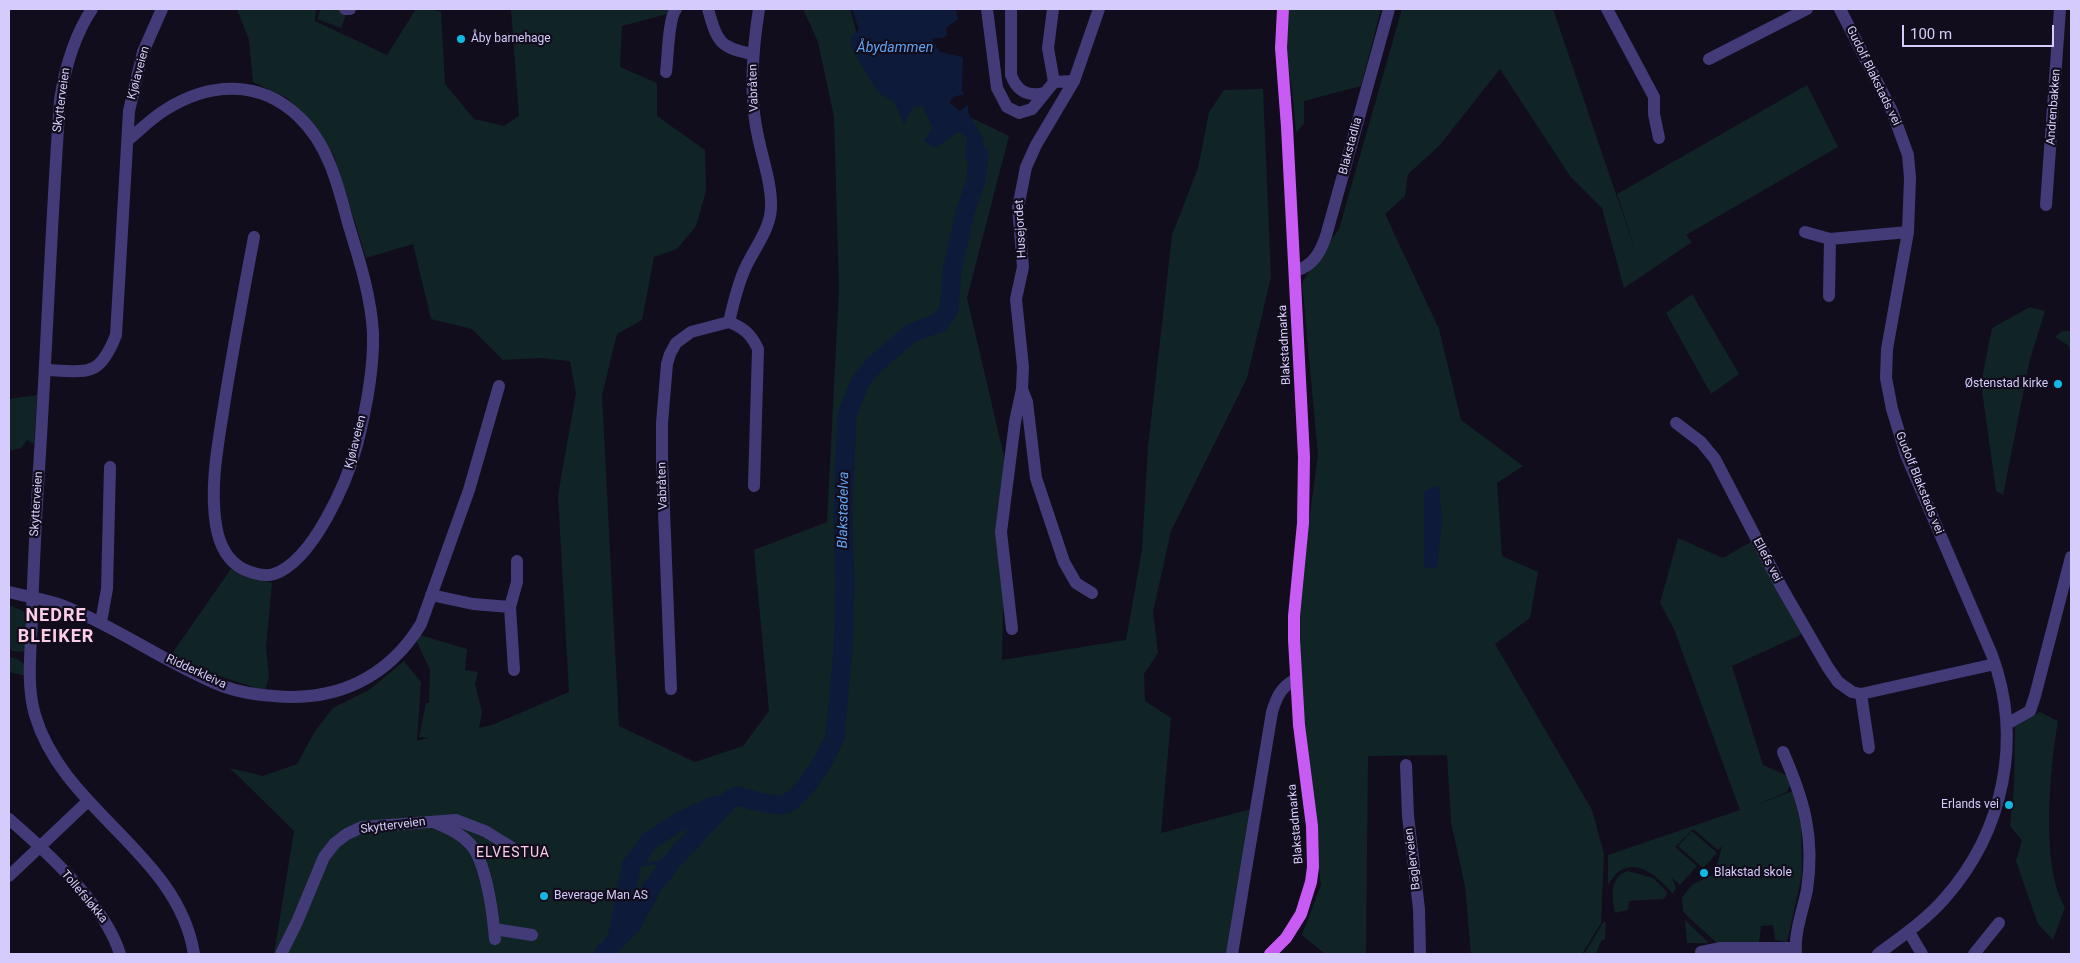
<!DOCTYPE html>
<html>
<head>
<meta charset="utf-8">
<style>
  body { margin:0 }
  #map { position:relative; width:2080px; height:963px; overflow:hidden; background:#110d1c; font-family:Roboto,sans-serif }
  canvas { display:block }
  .frame { position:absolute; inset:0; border:10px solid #d5ccfb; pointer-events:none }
  .scale { position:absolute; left:1902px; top:25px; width:152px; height:22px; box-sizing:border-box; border:2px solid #d5ccfb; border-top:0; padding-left:6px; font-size:15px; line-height:18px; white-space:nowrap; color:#d5ccfb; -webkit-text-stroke:4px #110d1c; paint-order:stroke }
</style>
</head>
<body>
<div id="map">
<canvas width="2080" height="963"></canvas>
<div class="frame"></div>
<div class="scale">100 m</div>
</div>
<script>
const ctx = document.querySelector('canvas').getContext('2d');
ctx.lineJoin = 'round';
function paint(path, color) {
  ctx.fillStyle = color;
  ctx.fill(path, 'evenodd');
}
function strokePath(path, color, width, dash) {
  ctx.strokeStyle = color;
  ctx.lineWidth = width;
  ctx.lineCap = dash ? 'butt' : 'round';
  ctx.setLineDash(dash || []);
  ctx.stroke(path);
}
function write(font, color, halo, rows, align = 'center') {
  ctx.font = font + ' Roboto,sans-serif';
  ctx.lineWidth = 4.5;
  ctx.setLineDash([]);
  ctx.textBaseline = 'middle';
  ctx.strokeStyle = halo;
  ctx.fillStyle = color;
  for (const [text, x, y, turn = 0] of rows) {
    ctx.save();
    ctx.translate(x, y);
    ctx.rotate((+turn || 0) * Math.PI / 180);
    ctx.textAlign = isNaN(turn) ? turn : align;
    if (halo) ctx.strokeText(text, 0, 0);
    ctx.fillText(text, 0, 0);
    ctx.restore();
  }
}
const green = new Path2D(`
  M237,9H316L315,21L387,55L416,9H430L441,12L445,84L474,119L504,126L519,116L511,9H673L671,13L622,26L620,67L657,83V116L705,150L706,191L696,226L677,249L654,257L642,320L617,334L602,395L619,726L695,762L743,746L769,711L754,550L827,522L839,289L834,117L818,42L803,9H850L866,67L1009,136L967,298L1006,465L1002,660L1126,640L1142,550L1148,447L1172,235L1198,168L1209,112L1224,90L1263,89L1271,277L1247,378L1171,531L1153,612L1158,653L1144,674L1145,701L1171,718L1161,833L1251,809L1228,954H274L294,831L230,768L263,776L297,764L315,731L333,708L369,690L404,661L421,682L417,741L429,738L419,737L426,703H429L430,670L416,640L420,635L467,649L465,670L478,672L475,684L482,712L479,728L492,725L569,692L558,495L576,393L570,361L540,358L503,360L472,329L431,319L413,244L366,258L334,155L306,117L287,98L253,82L249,40Z
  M321,9H340L347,12L341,28L317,19Z
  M1289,9H1381L1361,86L1304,101V124L1296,132L1293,98L1285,42Z
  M1402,9H1553L1637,256L1617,194L1807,85L1838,147L1686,235L1692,242L1624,288L1602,208L1570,176L1500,69L1439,146L1408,174L1405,196L1385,214L1439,329L1461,420L1523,466L1497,483L1502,556L1538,572L1530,618L1495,644L1592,810L1604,854L1601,923L1582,954H1471L1465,886L1451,822L1447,755L1368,756L1366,954H1325L1302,935L1321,885L1299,695L1300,588L1318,455L1302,282L1339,229Z
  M1692,294L1739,374L1711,394L1666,313Z
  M2030,307L2045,311L2030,359L2003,495L1996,491L1981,383L1992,328Z
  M2062,331H2071V350L2069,349V346L2055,337Z
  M37,395L34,444L27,440L21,448L9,451V399Z
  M1678,538L1723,558L1756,539L1807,632L1732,666L1763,765L1793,778L1787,792L1756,805L1793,791L1801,825L1802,875L1787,942L1775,940L1773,925L1761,926L1759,943H1717L1686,915L1683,911L1682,897L1693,884L1715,874L1722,846L1718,850L1693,829L1675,847L1697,866L1680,885L1672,878L1676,888L1673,894C1654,872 1627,851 1608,885V855L1740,810L1674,629L1660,603Z
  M233,566L243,573L272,583L266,647L269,677L265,691L216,675L171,655Z
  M9,605L25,612L27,621L25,652L12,651L9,648Z
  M9,657C21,659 26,663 27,676L9,672Z
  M2040,712L2058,721C2050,768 2040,866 2065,907L2053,940L2038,924L2016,861L2022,840L2010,826L2014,788L2015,727Z
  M1692,831L1717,853L1703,868L1678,846Z
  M1628,871L1653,878L1667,892L1666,896L1663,899L1629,901L1628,910L1615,913C1612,898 1609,876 1628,871Z
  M1685,920L1709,943H1687Z
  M1606,922L1605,939L1601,941L1596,954H1584L1603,923Z`);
const water = new Path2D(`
  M852,9H956L958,19L946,28L947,35L943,38H931L940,52L963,57L962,91L965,94L953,97L950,103L959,111L968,105V112L983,138L984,171L971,183L973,173L965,158L967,137L958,132L935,148L924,141L933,128L922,106L913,108L904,124L894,102L877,92L852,48L851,37L859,30Z
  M1439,485L1442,520L1437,569L1424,567V491Z`);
const stream = new Path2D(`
  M631,866L672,861
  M611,947V954`);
const river = new Path2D(`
  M617,939L631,866L649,841L675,824L712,806L724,804
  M603,954L632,924L651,889L672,861L730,799L737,796C749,799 770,806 782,805C800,803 830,752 835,736L843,650L845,585L843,510L847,415L860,382L874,365L911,333L941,322L949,309L952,271L965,213L976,180L979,154`);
const minor = new Path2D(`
  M92,9C74,36 65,68 60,100C51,223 47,346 39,469C36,519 33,569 32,619C31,650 26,684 35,715C63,811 178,853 194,954
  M345,9H350
  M708,9C717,41 719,48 753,54
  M987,9L997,88L1007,107L1019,113L1032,109L1054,82L1074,81
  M1011,9V75C1017,91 1027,97 1044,93
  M1053,9L1048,48L1054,82
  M1607,9L1654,97V114L1659,138
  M1840,9L1892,111L1908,155L1910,178L1908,232L1887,349L1886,378L1892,409L1906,455L1992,655C2023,739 2004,831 1945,898C1926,920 1901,937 1878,954
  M1709,59L1807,9
  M666,72C668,58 668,19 676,9
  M128,140C140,130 152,118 165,110C209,82 260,79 299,117C328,144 338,185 348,223C359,259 371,296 373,333C374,370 366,410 357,445C347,482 313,561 274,574C265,577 252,573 243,569C226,560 219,544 216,525C210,488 217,450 223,412C232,354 243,295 254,237
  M2046,205L2060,9
  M1805,232L1830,239L1908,232
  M1295,271C1313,266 1320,253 1326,236L1389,9
  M1829,296L1830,239
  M45,370C87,371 99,379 116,335L129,111L143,52L162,9
  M1676,423L1701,442L1715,459L1782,588L1827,666L1838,682L1852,692L1861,694L1995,664
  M754,486L758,349C751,334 744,328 729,322C733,305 737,287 744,271C752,251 770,231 771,208C772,181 760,153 756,126C749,88 753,47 759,9
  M9,592C27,597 46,599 64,606C119,628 167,664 222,686C239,692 257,695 274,696C336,702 388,678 421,624L469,490L499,386
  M1092,593L1076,583L1064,562L1036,478L1027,402L1022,389L1023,367L1016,299L1023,267L1018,208L1026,167L1036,145L1074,81L1099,9
  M431,595L473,604L510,607
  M101,622L107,589L110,467
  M1012,629L1001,532L1015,422L1022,389
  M514,670L510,607L517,582V561
  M671,689L662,459V423L667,364L670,354L676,343L691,332L729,322
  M1861,694L1869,748
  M2007,724L2030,711L2035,696L2071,557
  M1783,752C1804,800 1815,837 1807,890C1803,910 1794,933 1796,954
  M1406,765L1408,816L1419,909L1420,954
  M9,819C47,852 105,905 120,954
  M434,822C448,828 460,833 470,844C485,859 492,908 494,929
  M9,876L88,801
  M1909,932L1922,954
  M495,939L494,929L532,935
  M1701,952L1721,948H1796
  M281,954L297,922L324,857L335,843L347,834L362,827L456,820L485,831L511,847
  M1232,954L1272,712C1277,696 1281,687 1296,679
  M1974,954L1999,923`);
const major = new Path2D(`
  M1270,954L1286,938L1301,914L1311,882L1313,867L1312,826L1299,725L1294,640V616L1303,523L1304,457L1287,127L1281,48L1283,9`);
const markers = [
  [461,39,5,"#11b9e2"],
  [2058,384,5,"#11b9e2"],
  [2009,805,5,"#11b9e2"],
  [1704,873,5,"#11b9e2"],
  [544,896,5,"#11b9e2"]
];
const poiNames = [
  ["Åby barnehage",471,39],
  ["Østenstad kirke",2048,384,"right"],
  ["Erlands vei",1999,805,"right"],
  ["Blakstad skole",1714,873],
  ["Beverage Man AS",554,896]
];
const streetNames = [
  ["Kjøiaveien",139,73,-75],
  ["Gudolf Blakstads vei",1873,76,64],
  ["Vabråten",754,88,-92],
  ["Skytterveien",62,100,-82],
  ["Andrenbakken",2054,107,-86],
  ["Blakstadlia",1351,146,-75],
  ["Husejordet",1021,229,-93],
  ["Blakstadmarka",1285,345,-93],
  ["Kjøiaveien",356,442,-76],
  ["Gudolf Blakstads vei",1919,483,68],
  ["Vabråten",663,486,-92],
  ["Skytterveien",37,504,-86],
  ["Ellefs vei",1767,560,62],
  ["Ridderkleiva",196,672,25],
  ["Blakstadmarka",1296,824,-95],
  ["Skytterveien",393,826,-7],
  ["Baglerveien",1413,859,-97],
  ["Tollefsløkka",84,897,50]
];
const waterNames = [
  ["Åbydammen",895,48],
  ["Blakstadelva",844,510,-89]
];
const neighbourhoodNames = [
  ["ELVESTUA",513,853]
];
const districtNames = [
  ["NEDRE",56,616],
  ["BLEIKER",56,637]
];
paint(green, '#102425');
paint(water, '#0e1a3a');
strokePath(stream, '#0e1a3a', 3);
strokePath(river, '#0e1a3a', 19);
strokePath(minor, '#433b78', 12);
strokePath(major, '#c85bf3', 12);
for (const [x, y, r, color] of markers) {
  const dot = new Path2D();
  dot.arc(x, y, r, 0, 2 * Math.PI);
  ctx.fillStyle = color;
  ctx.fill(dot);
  strokePath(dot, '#110d1c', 2);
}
write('12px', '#d5ccfb', '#110d1c', poiNames, 'left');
write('12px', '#d5ccfb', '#110d1c', streetNames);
write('italic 14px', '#62a2f3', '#110d1c', waterNames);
ctx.letterSpacing = '1px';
write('14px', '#fbcde6', '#110d1c', neighbourhoodNames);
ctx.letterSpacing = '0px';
ctx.letterSpacing = '1px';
write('bold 18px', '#fbcde6', '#110d1c', districtNames);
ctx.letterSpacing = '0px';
</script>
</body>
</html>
